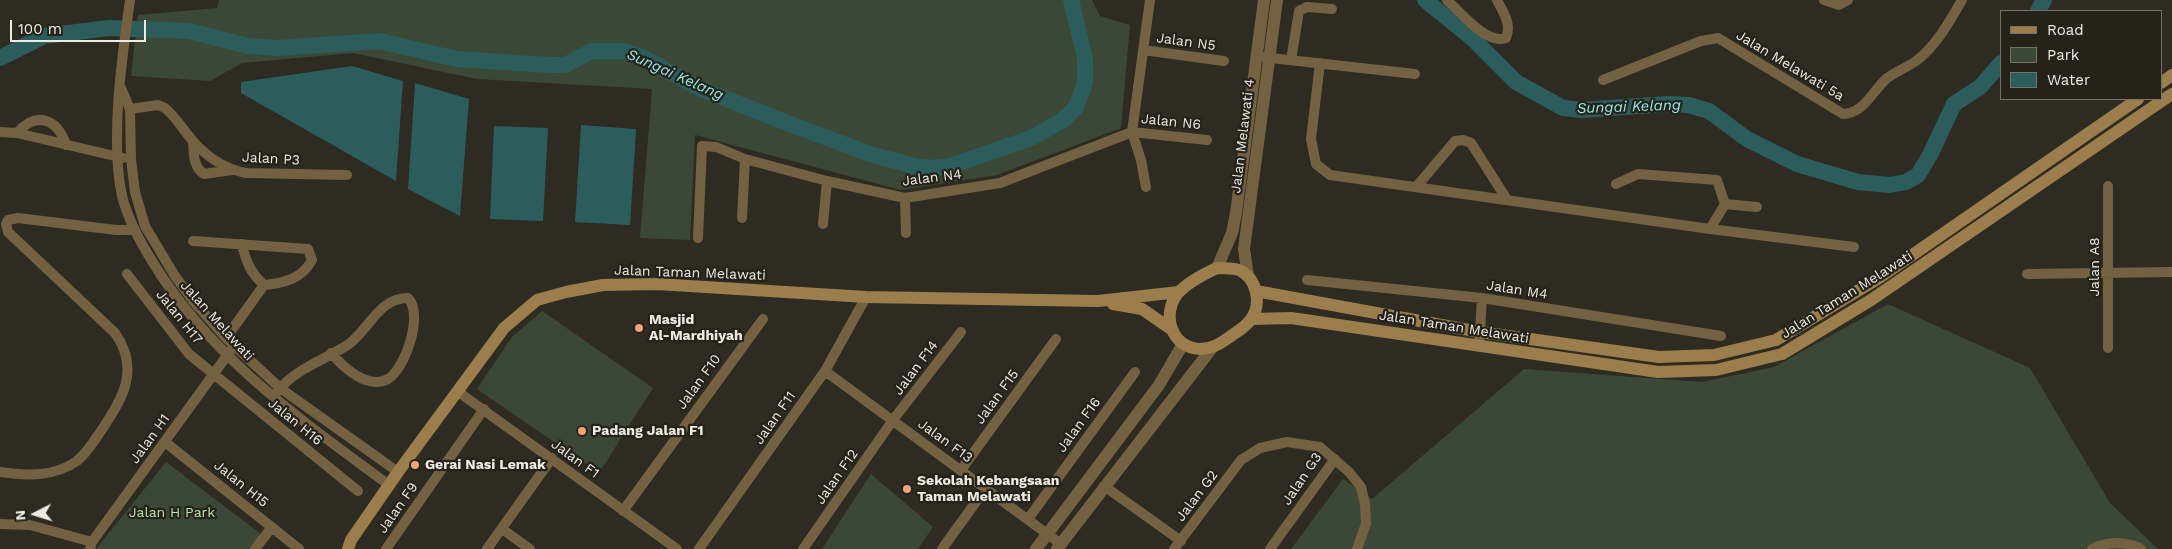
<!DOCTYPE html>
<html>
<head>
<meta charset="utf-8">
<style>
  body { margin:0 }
  #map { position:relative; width:2172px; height:549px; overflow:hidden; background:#2e2b23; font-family:"Work Sans",sans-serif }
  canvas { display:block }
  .legend { position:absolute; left:2000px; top:10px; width:162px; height:90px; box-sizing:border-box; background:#242219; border:1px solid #74726b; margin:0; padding:6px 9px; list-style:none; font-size:15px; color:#edebe5 }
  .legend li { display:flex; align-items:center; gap:10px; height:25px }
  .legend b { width:25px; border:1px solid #74726b }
  .north { position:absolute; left:10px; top:489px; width:50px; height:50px; -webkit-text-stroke:4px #242219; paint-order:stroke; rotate:265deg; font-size:14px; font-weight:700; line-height:20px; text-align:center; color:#edebe5 }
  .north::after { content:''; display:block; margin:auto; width:18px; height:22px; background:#edebe5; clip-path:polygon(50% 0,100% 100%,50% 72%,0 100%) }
  .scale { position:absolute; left:10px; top:20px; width:136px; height:22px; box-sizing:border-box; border:2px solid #edebe5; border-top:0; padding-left:6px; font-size:15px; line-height:18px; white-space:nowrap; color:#edebe5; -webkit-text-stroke:4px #242219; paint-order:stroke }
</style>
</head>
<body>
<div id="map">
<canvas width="2172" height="549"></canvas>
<ul class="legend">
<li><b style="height:6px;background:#9c7e4c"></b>Road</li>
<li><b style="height:14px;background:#3b4836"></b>Park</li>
<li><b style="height:14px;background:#2b5d5d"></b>Water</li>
</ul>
<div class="north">N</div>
<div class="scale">100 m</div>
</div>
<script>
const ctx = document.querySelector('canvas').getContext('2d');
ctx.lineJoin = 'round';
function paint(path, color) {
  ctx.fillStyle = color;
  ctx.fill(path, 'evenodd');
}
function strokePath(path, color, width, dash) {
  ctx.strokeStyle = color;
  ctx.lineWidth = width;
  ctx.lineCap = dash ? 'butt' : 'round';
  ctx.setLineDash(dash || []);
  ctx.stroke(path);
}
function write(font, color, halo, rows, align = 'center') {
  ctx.font = font + ' "Work Sans",sans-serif';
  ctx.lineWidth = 4.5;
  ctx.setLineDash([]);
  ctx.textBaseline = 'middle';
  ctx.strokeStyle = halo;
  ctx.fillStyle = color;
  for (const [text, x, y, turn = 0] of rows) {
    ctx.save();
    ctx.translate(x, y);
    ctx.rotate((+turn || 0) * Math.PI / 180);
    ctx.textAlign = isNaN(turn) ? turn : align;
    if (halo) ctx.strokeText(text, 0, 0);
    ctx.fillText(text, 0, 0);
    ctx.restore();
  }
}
const green = new Path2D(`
  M219,0H1092L1100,16L1130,25L1121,128L997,175L901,190L695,135L690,240L640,238L652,89L477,79L353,53L242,63L210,81L131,76L138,15L217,8Z
  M1888,304L2030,368L2110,503L2158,549H1291L1343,479L1372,499L1524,369L1702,382L1774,367Z
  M542,311L653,388L599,473L477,389L512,337Z
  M166,462L261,534L250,549H96Z
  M871,474L933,527L918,549H822Z`);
const water = new Path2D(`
  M352,66L403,81L396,181L241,93V82Z
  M415,83L469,99L460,216L408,189Z
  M581,125L636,129L630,225L575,222Z
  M494,126L548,128L543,221L490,219Z`);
const river = new Path2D(`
  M1425,0L1472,38L1516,82L1563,108L1581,110L1668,104L1689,105L1709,111L1747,139L1797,164L1858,182L1890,185L1906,182L1918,175L1930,155L1954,104L1980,87L2001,63
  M2038,11L2044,0
  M0,58L44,36L109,28L189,31L248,46L278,48L379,41L457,59L548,65H565L592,51H624L642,57L699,88L777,119L870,154L914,166L930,168L950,166L1031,138L1063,120L1076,107L1085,83V59L1071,0`);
const minor = new Path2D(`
  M130,0C122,57 110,140 122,196C128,220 139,240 152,261C210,357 301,420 389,485
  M1447,0C1461,13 1487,45 1506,38C1512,24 1503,12 1497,0
  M1824,0L1839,5L1848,0
  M1143,50L1224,61
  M1262,57L1415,74
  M1291,60L1299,11L1307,7L1332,9
  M1320,63L1311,139L1316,164L1330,175L1710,229L1854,247
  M1603,80L1701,41L1718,38L1843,114C1863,114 1872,92 1886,79C1895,72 1906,68 1916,61C1936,46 1950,21 1962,0
  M121,88L130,109L131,159L135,192L145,226L175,276L194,302L226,338L280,388L398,472
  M130,109L158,105L165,108C176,117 183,130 193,141C207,157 225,169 246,173L347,175
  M0,132L17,133L123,158
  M17,133C36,111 57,118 66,145
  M193,142C194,154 193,167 204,174L232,170
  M1616,184L1638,174L1717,180L1725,204L1710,229
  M1417,186L1455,141L1463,140L1471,143L1506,198
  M2108,186V348
  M1146,187L1141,160L1132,132L1150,0
  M905,198L906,233
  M1725,204L1757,207
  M742,218L745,159
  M6,224L8,220L18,218L116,230H133
  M823,224L827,181
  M698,238L702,146L716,147L745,159L827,181L905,198L1000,183L1132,132L1207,140
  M193,241L308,249L312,260C302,279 284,283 264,285C250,272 246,262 242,244
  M127,274L189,354L358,491
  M2027,274L2172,272
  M1307,280L1482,298L1721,336
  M226,338L264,285
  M1479,347L1482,298
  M825,371L1061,544
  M457,391L677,549
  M277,392C296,368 325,360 349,344C370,328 379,298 408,298C424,315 405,369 388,379C367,390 343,367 331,353
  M165,442L299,549
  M961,470L1056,339
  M0,472C27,476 54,477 77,461C87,453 94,441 101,431C122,399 141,370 115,333L8,232L6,224
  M1104,486L1181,541
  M623,511L763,319
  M1028,519L1135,372
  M0,524L30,525L92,542
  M502,529L530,549
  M90,549L92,542L231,350
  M255,549L272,527
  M386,549L484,409
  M487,549L552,458
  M699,549L825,371L866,297
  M803,549L893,420L961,332
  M942,549L986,488
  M1174,549L1241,460L1260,448L1287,442L1320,447L1349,472L1361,487L1365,504L1366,524L1357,549
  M1270,549L1335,459
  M2092,549C2106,541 2127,541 2141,549`);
const tertiary = new Path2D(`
  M1217,268L1232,233L1236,213L1264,0
  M1248,276L1244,249L1277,0
  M1036,549L1159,385L1183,344
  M1057,549L1212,348`);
const secondary = new Path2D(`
  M2161,83L2172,75
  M1217,268C1224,268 1232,268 1239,270C1257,278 1262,304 1251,319C1246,327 1238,331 1231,336C1221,343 1213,349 1200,349C1171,348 1161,314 1178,293C1188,282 1204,274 1217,268Z
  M1256,291L1480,332L1659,357L1714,355L1776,340L1879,278L2138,99
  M1113,304L1142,309L1171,329
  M1252,319L1291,318L1658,372L1716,370L1782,354L1871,300L2172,94
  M348,549L351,540L398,472L504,328L537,300L566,292L603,285L657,284L866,297L1098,301L1179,292`);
const markers = [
  [639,328,5,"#efa377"],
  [582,431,5,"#efa377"],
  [415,465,5,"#efa377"],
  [907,489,5,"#efa377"]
];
const streetNames = [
  ["Jalan N5",1186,42,8],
  ["Jalan Melawati 5a",1790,66,31],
  ["Jalan N6",1171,122,6],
  ["Jalan Melawati 4",1243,136,-83],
  ["Jalan P3",271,159,3],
  ["Jalan N4",932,178,-7],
  ["Jalan A8",2095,267,-90],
  ["Jalan Taman Melawati",690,273,2],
  ["Jalan M4",1517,290,9],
  ["Jalan Taman Melawati",1847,295,-32],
  ["Jalan H17",179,317,51],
  ["Jalan Melawati",217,321,48],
  ["Jalan Taman Melawati",1454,327,9],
  ["Jalan F14",916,368,-53],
  ["Jalan F10",699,382,-54],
  ["Jalan F15",997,397,-54],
  ["Jalan F11",775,418,-55],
  ["Jalan H16",295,422,39],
  ["Jalan F16",1079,425,-54],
  ["Jalan H1",150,439,-54],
  ["Jalan F13",945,441,36],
  ["Jalan F1",575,459,36],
  ["Jalan F12",837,477,-55],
  ["Jalan G3",1302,479,-56],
  ["Jalan H15",241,484,39],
  ["Jalan G2",1197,496,-53],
  ["Jalan F9",398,508,-55]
];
const poiNames = [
  ["Masjid",649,320],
  ["Al-Mardhiyah",649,336],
  ["Padang Jalan F1",592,431],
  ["Gerai Nasi Lemak",425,465],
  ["Sekolah Kebangsaan",917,481],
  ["Taman Melawati",917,497]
];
const parkNames = [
  ["Jalan H Park",172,513]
];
const waterNames = [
  ["Sungai Kelang",675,75,24],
  ["Sungai Kelang",1629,107,-2]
];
paint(green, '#3b4836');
paint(water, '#2b5d5d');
strokePath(river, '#2b5d5d', 16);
strokePath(minor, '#746142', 10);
strokePath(tertiary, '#746142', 12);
strokePath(secondary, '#9c7e4c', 12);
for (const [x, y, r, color] of markers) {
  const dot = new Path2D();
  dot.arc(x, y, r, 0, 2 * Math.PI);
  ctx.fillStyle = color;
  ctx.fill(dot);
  strokePath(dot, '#242219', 2);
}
write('14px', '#edebe5', '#242219', streetNames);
write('bold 14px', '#edebe5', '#242219', poiNames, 'left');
write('14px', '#b9e0ab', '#242219', parkNames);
write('italic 15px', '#93e9ea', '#242219', waterNames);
</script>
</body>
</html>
